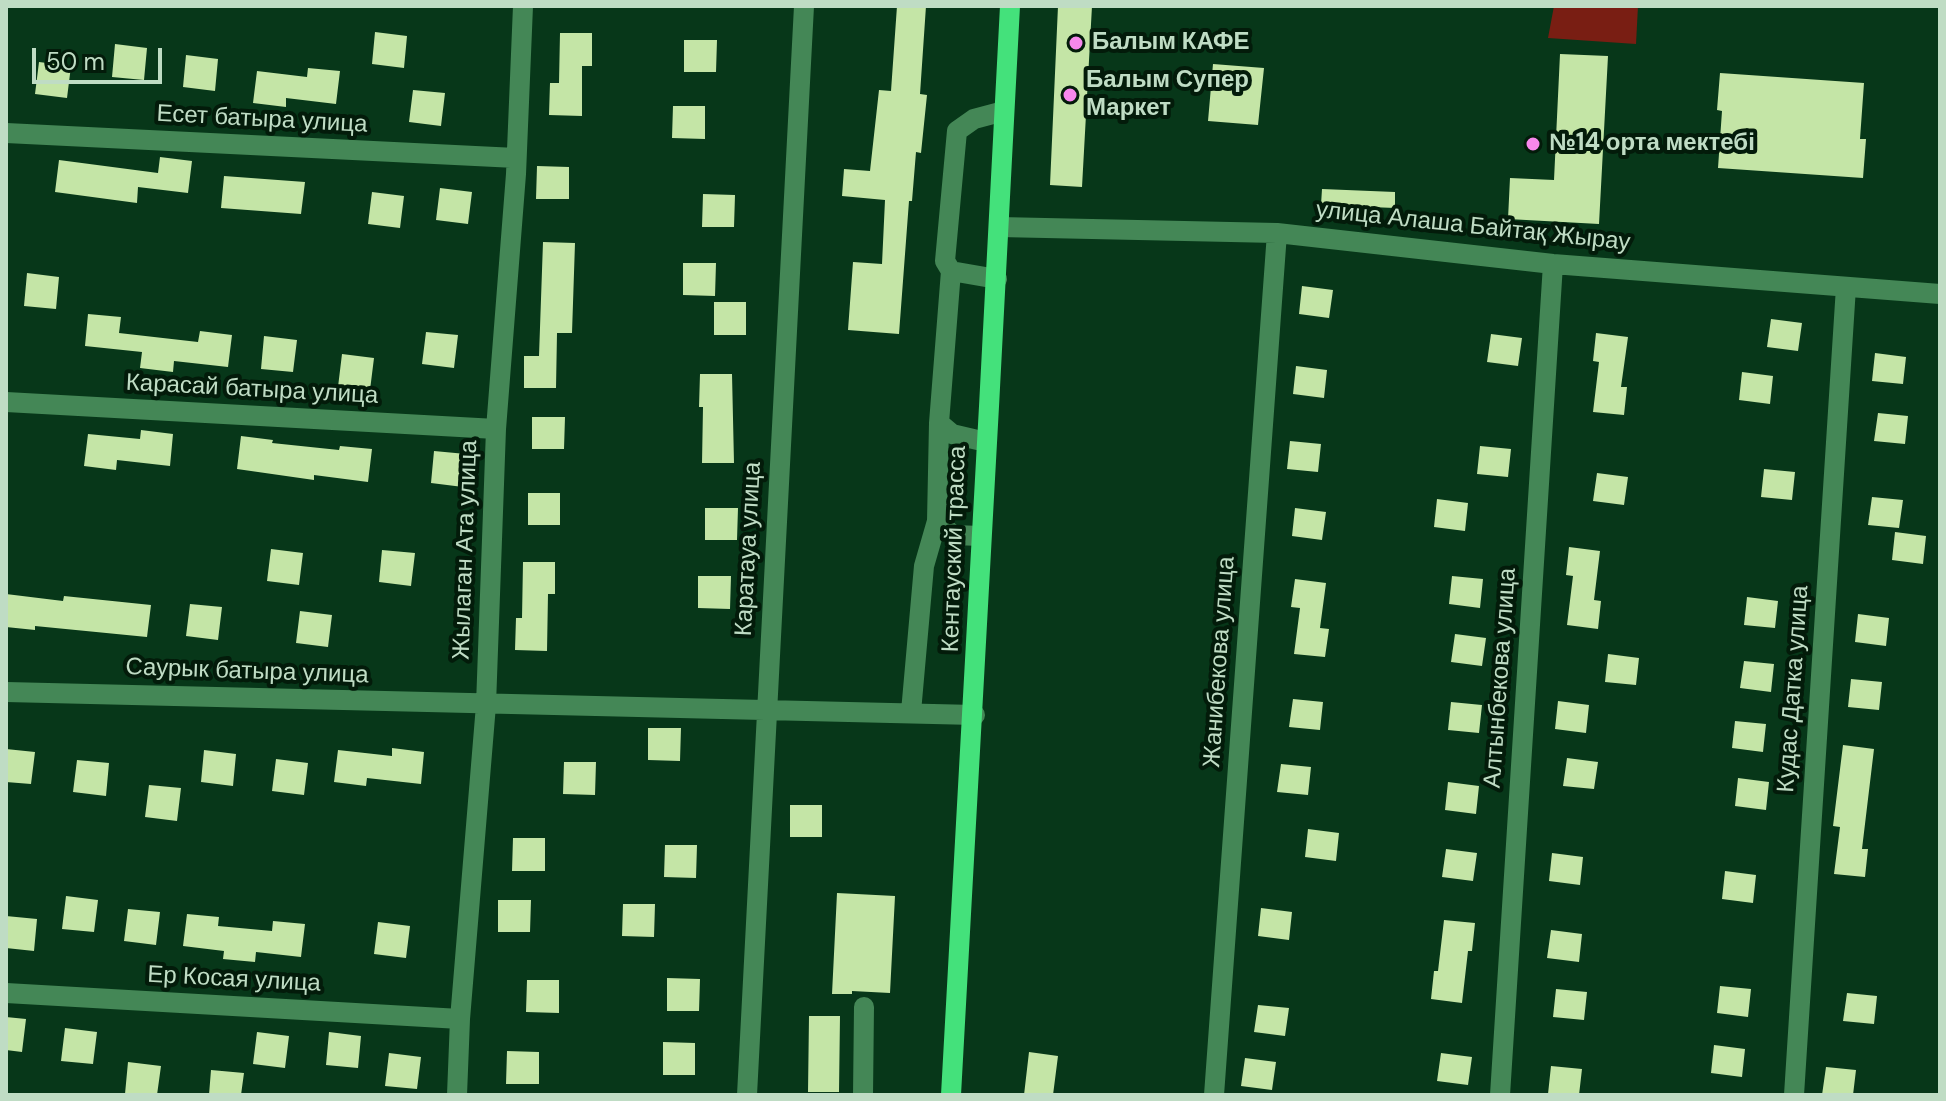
<!DOCTYPE html>
<html>
<head>
<meta charset="utf-8">
<style>
  body { margin:0 }
  #map { position:relative; width:1946px; height:1101px; overflow:hidden; background:#073719; font-family:"DM Sans",sans-serif }
  canvas { display:block }
  .frame { position:absolute; inset:0; border:8px solid #bfdcc4; pointer-events:none }
  .scale { position:absolute; left:32px; top:48px; width:130px; height:36px; box-sizing:border-box; border:4px solid #bfdcc4; border-top:0; padding-left:10px; font-size:24px; line-height:28px; white-space:nowrap; color:#bfdcc4; -webkit-text-stroke:6px #031b0a; paint-order:stroke }
</style>
</head>
<body>
<div id="map">
<canvas width="1946" height="1101"></canvas>
<div class="frame"></div>
<div class="scale">50 m</div>
</div>
<script>
const ctx = document.querySelector('canvas').getContext('2d');
ctx.lineJoin = 'round';
function paint(path, color) {
  ctx.fillStyle = color;
  ctx.fill(path, 'evenodd');
}
function strokePath(path, color, width, dash) {
  ctx.strokeStyle = color;
  ctx.lineWidth = width;
  ctx.lineCap = dash ? 'butt' : 'round';
  ctx.setLineDash(dash || []);
  ctx.stroke(path);
}
function write(font, color, halo, rows, align = 'center') {
  ctx.font = font + ' "DM Sans",sans-serif';
  ctx.lineWidth = 8;
  ctx.setLineDash([]);
  ctx.textBaseline = 'middle';
  ctx.strokeStyle = halo;
  ctx.fillStyle = color;
  for (const [text, x, y, turn = 0] of rows) {
    ctx.save();
    ctx.translate(x, y);
    ctx.rotate((+turn || 0) * Math.PI / 180);
    ctx.textAlign = isNaN(turn) ? turn : align;
    if (halo) ctx.strokeText(text, 0, 0);
    ctx.fillText(text, 0, 0);
    ctx.restore();
  }
}
const green = new Path2D(`
  M1554,6H1638L1636,44L1548,38Z`);
const building = new Path2D(`
  M897,6H926L920,94L927,95L921,153L916,152L912,201H909L899,334L848,330L853,262L882,264L885,200L842,196L844,169L870,171L879,90L891,91Z
  M1058,6H1092L1082,187L1050,185Z
  M375,32L407,36L404,68L372,64Z
  M560,33H592V66H582V116L549,115L550,83H559Z
  M684,40H717L716,72H684Z
  M115,44L147,48L144,80L112,77Z
  M1560,54L1608,56L1599,224L1508,219L1510,178L1554,180Z
  M186,55L218,59L215,91L183,87Z
  M39,62L71,66L67,98L35,94Z
  M1213,64L1264,68L1258,125L1208,121Z
  M308,68L340,71L336,104L286,98V107L253,103L257,71L307,77Z
  M1720,73L1864,83L1860,139H1866L1863,178L1718,168L1722,111L1717,110Z
  M413,90L445,93L441,126L409,122Z
  M673,106H705V139L672,138Z
  M160,157L192,161L188,193L138,187L137,203L55,192L59,160L158,173Z
  M537,166L569,167V199H536Z
  M224,176L305,182L301,214L221,208Z
  M440,188L472,192L468,224L436,220Z
  M1322,189L1395,192V208L1321,205Z
  M372,192L404,196L400,228L368,224Z
  M703,194L735,195L734,227H702Z
  M543,242L575,243L572,333H557L556,388H524V356H539Z
  M683,263H716L715,296L683,295Z
  M27,273L59,277L56,309L24,306Z
  M1302,286L1333,290L1329,318L1299,314Z
  M714,302H746V335H714Z
  M88,314L121,317L119,333L198,342L200,331L232,335L228,367L174,361L173,372L140,368L142,352L85,346Z
  M1771,319L1802,323L1798,351L1767,347Z
  M426,332L458,335L454,368L422,364Z
  M1596,333L1628,337L1621,387H1627L1624,415L1593,412L1599,362L1593,361Z
  M1491,334L1522,338L1518,366L1487,362Z
  M264,336L297,340L293,372L261,369Z
  M1875,353L1906,357L1903,384L1872,381Z
  M342,354L374,358L370,390L338,387Z
  M1296,366L1327,370L1324,398L1293,394Z
  M1742,372L1773,376L1770,404L1739,400Z
  M700,374H732L734,463H702L703,407H699Z
  M1878,413L1908,416L1905,444L1874,441Z
  M532,417H565L564,449H532Z
  M141,430L173,434L170,466L117,460L116,470L84,466L88,434L140,439Z
  M241,436L273,440L272,443L339,450L340,446L372,449L368,482L314,475V480L237,469Z
  M1290,441L1321,444L1318,472L1287,469Z
  M1480,446L1511,449L1508,477L1477,474Z
  M434,451L466,454L463,487L431,483Z
  M1764,469L1795,472L1792,500L1761,497Z
  M1597,473L1628,477L1624,505L1593,501Z
  M528,493H560V525H528Z
  M1872,497L1903,500L1899,528L1868,525Z
  M1437,499L1468,503L1465,531L1434,527Z
  M705,508H738L737,540H705Z
  M1295,508L1326,512L1322,540L1292,536Z
  M1895,532L1926,536L1923,564L1892,560Z
  M1569,547L1600,551L1594,600L1601,601L1598,629L1567,625L1573,576L1566,575Z
  M271,549L303,553L299,585L267,581Z
  M382,550L415,553L411,586L379,582Z
  M523,562H555V594H548L547,651L515,650L516,618H522Z
  M698,576H731L730,609L698,608Z
  M1452,576L1483,579L1480,608L1449,604Z
  M1295,579L1326,583L1320,628L1329,629L1325,657L1294,654L1300,608L1291,607Z
  M6,594L63,601L64,596L151,605L147,637L35,626V630L6,627Z
  M1747,597L1778,601L1775,628L1744,625Z
  M190,604L222,607L218,640L186,636Z
  M300,611L332,615L328,647L296,643Z
  M1858,614L1889,618L1886,646L1855,642Z
  M1455,634L1486,638L1482,666L1451,662Z
  M1608,654L1639,658L1636,685L1605,682Z
  M1744,661L1774,664L1771,692L1740,688Z
  M1851,679L1882,682L1879,710L1848,707Z
  M1293,699L1323,702L1320,730L1289,727Z
  M1558,701L1589,705L1586,733L1555,729Z
  M1451,702L1482,705L1479,733L1448,730Z
  M1735,721L1766,724L1763,752L1732,748Z
  M648,728H681L680,761L648,760Z
  M1843,745L1874,749L1862,849H1868L1865,877L1834,874L1840,827L1833,826Z
  M392,748L424,752L421,784L367,778L366,786L334,782L338,750L392,756Z
  M6,749L35,752L31,784L6,782Z
  M204,750L236,754L233,786L201,782Z
  M1567,758L1598,762L1594,789L1563,786Z
  M276,759L308,763L304,795L272,791Z
  M77,760L109,763L106,796L73,792Z
  M564,762H596L595,795L563,794Z
  M1281,764L1311,767L1308,795L1277,792Z
  M1738,778L1769,782L1766,810L1735,806Z
  M1448,782L1479,786L1476,814L1445,810Z
  M149,785L181,788L177,821L145,817Z
  M790,805H822V837H790Z
  M1308,829L1339,833L1336,861L1305,857Z
  M513,838H545V871H512Z
  M665,845H697L696,878L664,877Z
  M1446,849L1477,853L1473,881L1442,877Z
  M1552,853L1583,857L1580,885L1549,881Z
  M1725,871L1756,875L1753,903L1722,899Z
  M837,893L895,896L890,993L852,991V994H832Z
  M66,896L98,900L94,932L62,929Z
  M498,900H531L530,932H498Z
  M623,904H655L654,937L622,936Z
  M1261,908L1292,912L1289,940L1258,936Z
  M128,909L160,912L156,945L124,941Z
  M187,914L219,917L218,926L272,931L273,921L305,924L301,957L256,952L255,962L223,959L224,951L183,946Z
  M6,916L37,919L34,951L6,948Z
  M1444,920L1475,923L1472,951H1468L1462,1003L1431,999L1434,971H1438Z
  M378,922L410,926L406,958L374,954Z
  M1551,930L1582,934L1579,962L1547,958Z
  M667,978L700,979L699,1011H667Z
  M527,980H559V1013L526,1012Z
  M1720,986L1751,989L1748,1017L1717,1013Z
  M1556,989L1587,992L1584,1020L1553,1017Z
  M1847,993L1877,996L1874,1024L1843,1021Z
  M1258,1005L1289,1008L1285,1036L1254,1032Z
  M809,1016H840L839,1092H808Z
  M6,1017L26,1019L22,1052L6,1050Z
  M65,1028L97,1032L93,1064L61,1061Z
  M257,1032L289,1036L285,1068L253,1064Z
  M329,1032L361,1036L358,1068L326,1065Z
  M663,1042L695,1043V1075H663Z
  M1714,1045L1745,1049L1742,1077L1711,1073Z
  M507,1051L539,1052V1084H506Z
  M1029,1052L1058,1056L1053,1095H1024Z
  M389,1053L421,1057L417,1089L385,1086Z
  M1441,1053L1472,1057L1468,1085L1437,1081Z
  M1245,1058L1276,1062L1272,1090L1241,1086Z
  M128,1062L161,1066L157,1095L125,1094Z
  M1551,1066L1582,1069L1579,1095L1548,1094Z
  M1826,1067L1856,1070L1853,1095H1822Z
  M211,1070L244,1073L241,1095H209Z`);
const minor = new Path2D(`
  M6,133L516,158
  M999,227L1277,233L1553,264L1940,294
  M997,279L951,271L945,261L957,131L974,119L1004,111
  M6,402L496,429
  M939,423L952,434L986,442
  M937,521L953,535L981,536
  M6,692L975,715
  M911,712L924,566L937,521L939,423L951,271
  M6,993L460,1019
  M457,1095L460,1019L486,705L496,429L516,174L523,6
  M747,1095L804,6
  M863,1095L864,1007
  M1214,1095L1277,233
  M1500,1095L1553,264
  M1794,1095L1846,287`);
const major = new Path2D(`
  M951,1095C974,732 990,369 1010,6`);
const markers = [
  [1076,43,8,"#f788ec"],
  [1070,95,8,"#f788ec"],
  [1533,144,8,"#f788ec"]
];
const poiNames = [
  ["Балым КАФЕ",1092,43],
  ["Балым Супер",1086,81],
  ["Маркет",1086,109],
  ["№14 орта мектебі",1549,144]
];
const streetNames = [
  ["Есет батыра улица",262,120,3],
  ["улица Алаша Байтақ Жырау",1473,227,6],
  ["Карасай батыра улица",252,390,3],
  ["Каратауа улица",749,549,-87],
  ["Кентауский трасса",955,549,-88],
  ["Жылаган Ата улица",466,550,-88],
  ["Жанибекова улица",1220,662,-86],
  ["Саурык батыра улица",247,672,2],
  ["Алтынбекова улица",1501,678,-86],
  ["Кудас Датка улица",1794,689,-86],
  ["Ер Косая улица",234,980,3]
];
paint(green, '#791e13');
paint(building, '#c4e5a6');
strokePath(minor, '#448756', 20);
strokePath(major, '#44e17b', 20);
for (const [x, y, r, color] of markers) {
  const dot = new Path2D();
  dot.arc(x, y, r, 0, 2 * Math.PI);
  ctx.fillStyle = color;
  ctx.fill(dot);
  strokePath(dot, '#031b0a', 3);
}
write('bold 24px', '#bfdcc4', '#031b0a', poiNames, 'left');
write('24px', '#bfdcc4', '#031b0a', streetNames);
</script>
</body>
</html>
